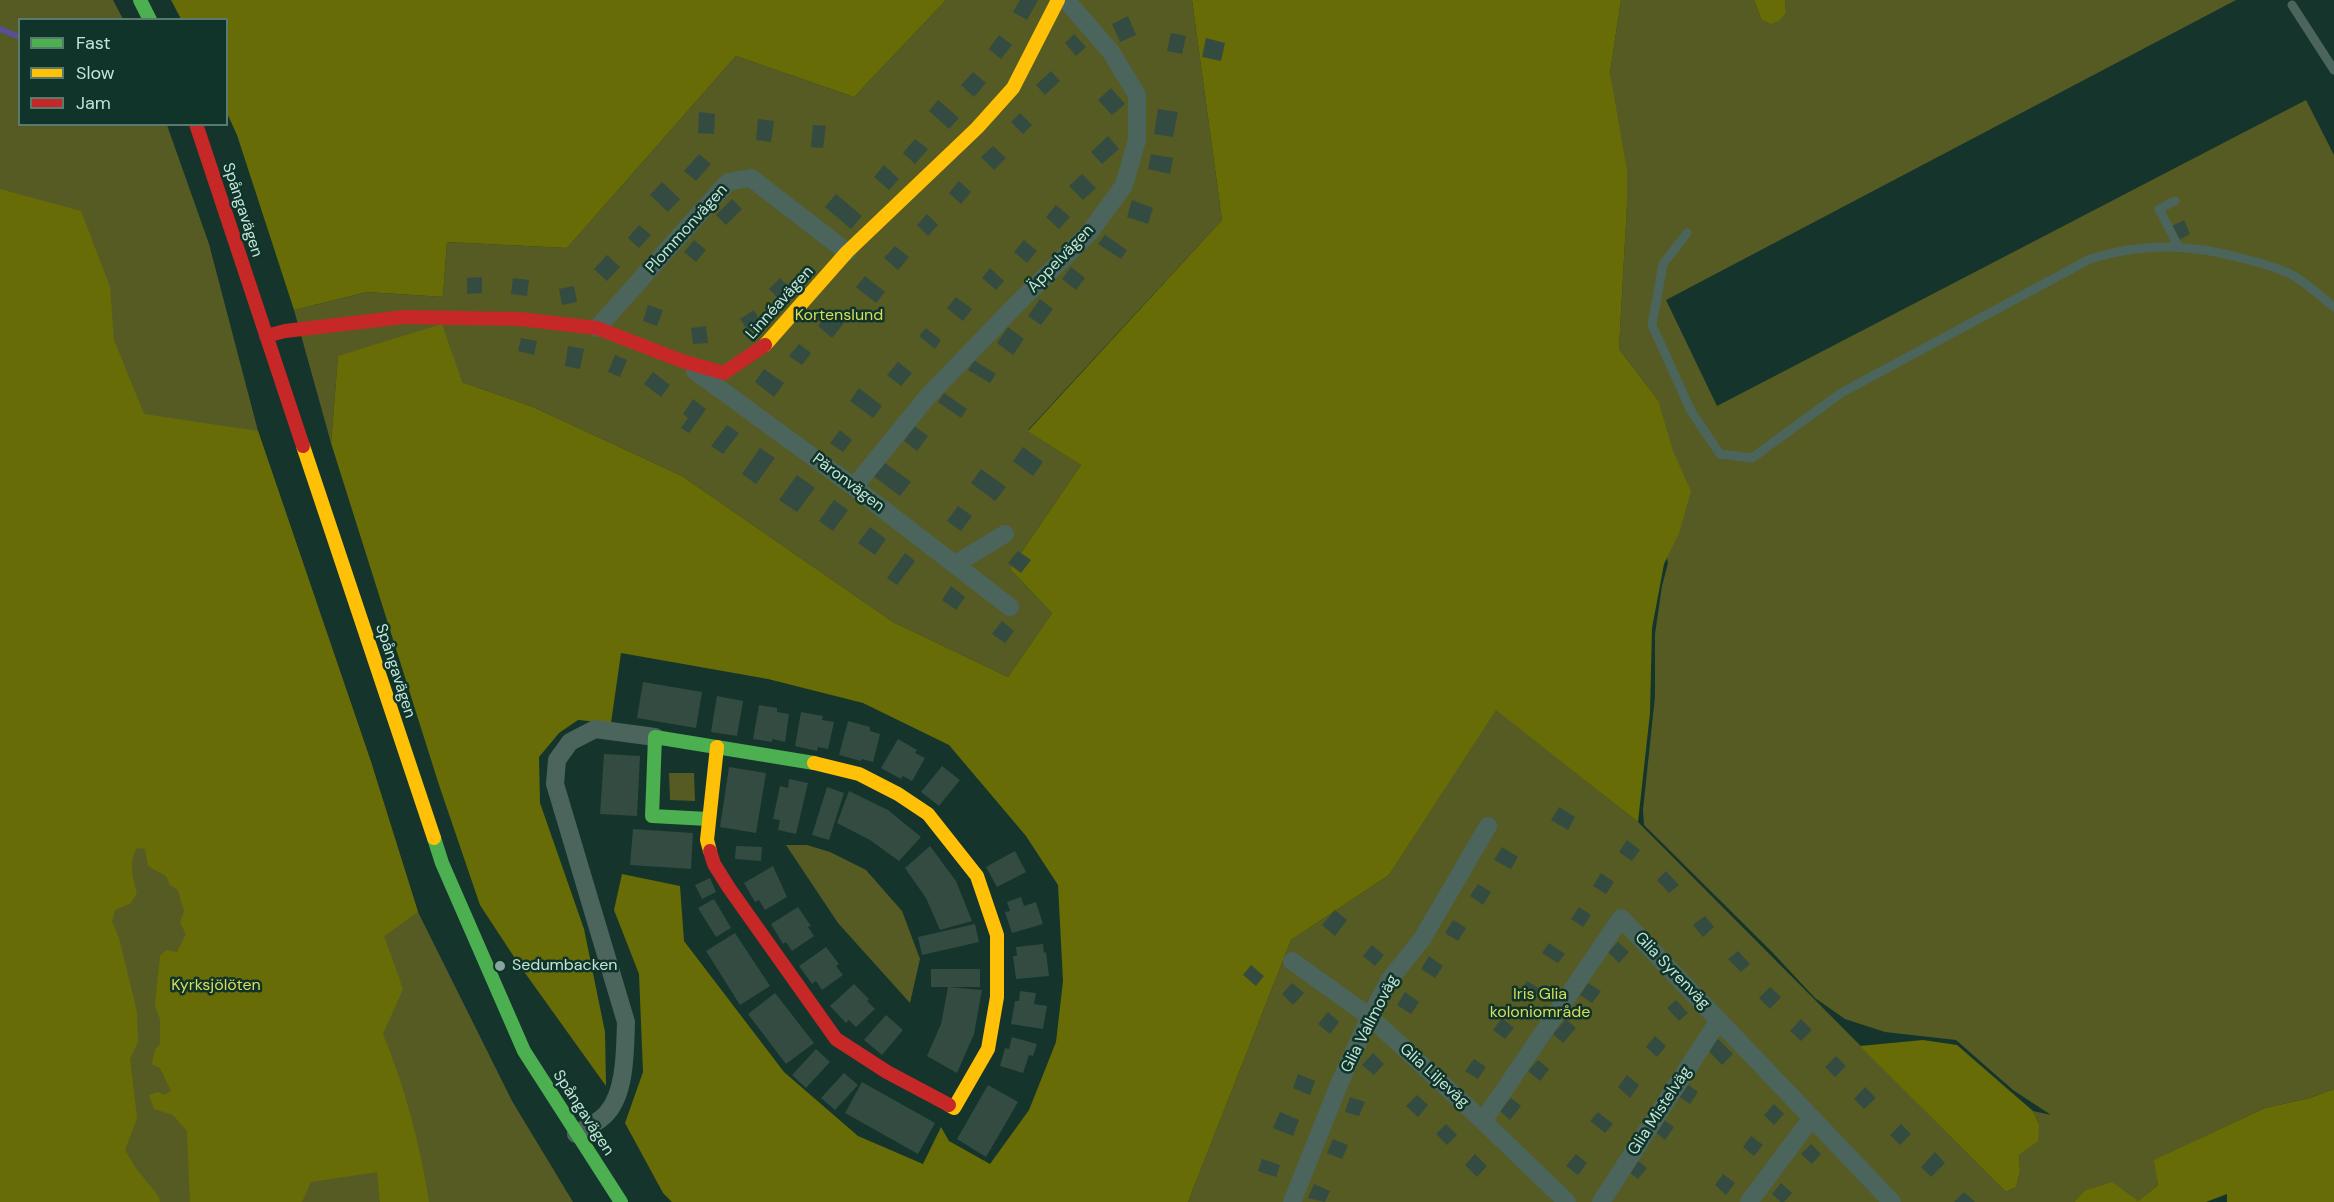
<!DOCTYPE html>
<html>
<head>
<meta charset="utf-8">
<style>
  body { margin:0 }
  #map { position:relative; width:2334px; height:1202px; overflow:hidden; background:#15342c; font-family:"DM Sans",sans-serif }
  canvas { display:block }
  .legend { position:absolute; left:18px; top:18px; width:210px; height:108px; box-sizing:border-box; background:#103429; border:2px solid #587a6f; margin:0; padding:8px 10px; list-style:none; font-size:18px; color:#c3e4d8 }
  .legend li { display:flex; align-items:center; gap:12px; height:30px }
  .legend b { width:30px; border:2px solid #587a6f }
</style>
</head>
<body>
<div id="map">
<canvas width="2334" height="1202"></canvas>
<ul class="legend">
<li><b style="height:8px;background:#4caf50"></b>Fast</li>
<li><b style="height:8px;background:#ffc107"></b>Slow</li>
<li><b style="height:8px;background:#c62828"></b>Jam</li>
</ul>
</div>
<script>
const ctx = document.querySelector('canvas').getContext('2d');
ctx.lineJoin = 'round';
function paint(path, color) {
  ctx.fillStyle = color;
  ctx.fill(path, 'evenodd');
}
function strokePath(path, color, width, dash) {
  ctx.strokeStyle = color;
  ctx.lineWidth = width;
  ctx.lineCap = dash ? 'butt' : 'round';
  ctx.setLineDash(dash || []);
  ctx.stroke(path);
}
function write(font, color, halo, rows, align = 'center') {
  ctx.font = font + ' "DM Sans",sans-serif';
  ctx.lineWidth = 5;
  ctx.setLineDash([]);
  ctx.textBaseline = 'middle';
  ctx.strokeStyle = halo;
  ctx.fillStyle = color;
  for (const [text, x, y, turn = 0] of rows) {
    ctx.save();
    ctx.translate(x, y);
    ctx.rotate((+turn || 0) * Math.PI / 180);
    ctx.textAlign = isNaN(turn) ? turn : align;
    if (halo) ctx.strokeText(text, 0, 0);
    ctx.fillText(text, 0, 0);
    ctx.restore();
  }
}
const green = new Path2D(`
  M0,0H113L123,19L20,20V124L167,125L209,244L258,431L371,762L418,912L512,1101L573,1202H0Z
  M946,0H1192L1222,220L1028,430L1081,465L1010,569L1052,613L1008,677L893,622L682,476L533,407L462,382L338,356L331,443L294,310L367,292L443,297L447,242L567,248L736,56L854,97Z
  M1621,0H1754L1761,19L1786,12L1785,0H2236L1666,300L1717,406L2306,100L2334,155V1089L2310,1098L2265,1108L2155,1160L2158,1185L2138,1201L2084,1191L2074,1202H1188L1291,940L1389,875L1496,709L1638,822L2006,1192L2016,1187L2020,1172L2019,1155L2039,1124L2033,1111L2051,1115L2013,1090L1956,1040L1885,1032L1845,1019L1815,998L1772,952L1644,825L1643,810L1655,696V634L1662,586L1668,563L1663,539L1658,400L1619,349L1627,205L1610,73Z
  M669,773H694L695,801L670,800Z
  M786,845H807L830,852L866,870L902,911L920,959L910,1003L838,923Z`);
const forest = new Path2D(`
  M171,0H946L854,97L736,56L567,248L447,242L443,297L367,292L294,310L237,135L227,113L226,20L181,19Z
  M1192,0H1621L1610,73L1627,171V205L1619,349L1658,400L1673,451L1691,491L1679,533L1664,564L1652,628L1650,713L1638,822L1496,710L1389,875L1291,940L1188,1202H672L663,1193L625,1123L643,1072L639,974L614,910L622,874L680,886L684,941L784,1072L858,1136L923,1164L941,1127L949,1141L990,1164L1029,1110L1056,1042L1063,981L1058,885L1026,836L949,745L863,703L768,679L621,653L611,723L578,720L559,733L539,757L540,803L584,929L605,1032L606,1086L520,966L480,905L439,785L331,443L338,356L442,324L462,382L533,407L682,476L893,622L1008,677L1052,613L1010,569L1081,465L1028,431L1222,220Z
  M1754,0H1785L1786,12L1780,20L1771,24L1761,19Z
  M0,189L81,211L110,287L114,340L144,414L258,431L371,762L418,912L384,936L403,989L383,1034C405,1088 420,1144 429,1202H380L377,1172L311,1182L302,1202H190L187,1131L173,1115L154,1109L149,1095L158,1092L165,1095L171,1091L160,1068L152,1064L155,1050L160,1044V1019L155,1005L160,956L166,950L177,952L186,934L180,923L184,911L178,890L170,885L166,876L148,866L145,849L137,848C128,861 133,878 137,893L130,904L115,910L112,922L119,938L137,1012L138,1042L130,1059L137,1118L125,1150L135,1167L159,1197L160,1202H0Z
  M1923,1040L1957,1045L2033,1111L2039,1124L2038,1141L2019,1155L2020,1172L2016,1187L2006,1192L1860,1046Z
  M2334,1089V1202H2227V1194L2206,1202H2074L2084,1191L2112,1182L2138,1201L2158,1185L2154,1160L2265,1108L2310,1098Z`);
const stream = new Path2D(`
  M0,29L20,37`);
const building = new Path2D(`
  M1020,0H1038L1027,20L1013,12Z
  M1128,16L1136,35L1120,42L1112,24Z
  M1171,33L1186,36L1182,54L1167,51Z
  M1074,34L1086,47L1076,56L1065,43Z
  M999,35L1012,45L1001,59L989,49Z
  M1206,38L1225,43L1221,61L1202,57Z
  M1051,71L1060,81L1045,95L1036,85Z
  M973,72L986,83L974,97L961,85Z
  M1111,88L1125,104L1112,115L1098,100Z
  M938,100L959,118L949,129L929,111Z
  M1158,109L1178,112L1173,137L1154,134Z
  M699,112L715,114L714,134L698,133Z
  M1020,113L1032,125L1023,134L1011,122Z
  M758,119L774,121L771,142L756,140Z
  M813,125L826,126L823,148L811,147Z
  M1108,136L1119,149L1102,164L1091,152Z
  M915,139L928,149L915,164L903,153Z
  M993,146L1006,158L994,170L981,157Z
  M699,154L711,164L696,181L684,171Z
  M1151,154L1173,158L1170,174L1148,169Z
  M884,165L899,179L889,190L874,177Z
  M1082,174L1096,188L1083,200L1069,186Z
  M959,181L971,192L961,204L949,193Z
  M662,182L680,199L668,212L650,195Z
  M836,194L862,216L851,229L825,207Z
  M732,199L742,209L726,225L716,215Z
  M1132,200L1153,208L1148,224L1127,217Z
  M1056,205L1070,217L1059,229L1046,217Z
  M927,214L938,225L928,236L917,225Z
  M2184,220L2190,234L2179,240L2172,226Z
  M639,225L651,235L639,248L628,238Z
  M1105,235L1127,250L1121,259L1098,244Z
  M694,240L706,250L696,262L684,252Z
  M1024,240L1037,251L1027,263L1014,252Z
  M895,246L909,257L898,270L884,258Z
  M607,255L620,267L607,281L594,269Z
  M1071,267L1085,278L1076,290L1062,279Z
  M990,268L1004,281L996,290L982,278Z
  M865,276L885,292L876,303L856,287Z
  M482,277V293L467,294V278Z
  M513,278L529,280L527,296L511,294Z
  M780,278L791,289L780,300L769,289Z
  M574,286L577,302L562,305L559,289Z
  M956,297L972,309L963,321L947,308Z
  M1040,299L1053,309L1041,325L1028,316Z
  M648,305L663,310L657,326L643,321Z
  M754,310L761,322L748,331L740,319Z
  M830,311L844,323L832,338L818,326Z
  M706,326L708,343L693,344L691,328Z
  M1008,327L1024,339L1013,355L997,343Z
  M926,328L941,340L935,349L919,336Z
  M521,338L537,341L534,355L518,351Z
  M799,344L811,353L802,365L789,356Z
  M568,346L584,349L580,369L565,366Z
  M615,355L627,360L620,377L608,372Z
  M974,360L996,374L990,383L968,370Z
  M898,362L912,373L901,386L887,375Z
  M764,369L784,383L774,397L755,382Z
  M653,372L670,385L661,397L644,384Z
  M859,388L882,406L873,418L850,401Z
  M944,393L967,409L961,418L938,402Z
  M693,399L706,409L689,433L681,428L688,418L683,414Z
  M727,425L739,433L723,454L711,446Z
  M914,426L928,436L917,451L904,441Z
  M840,430L852,440L843,452L830,443Z
  M1023,447L1043,462L1033,476L1013,461Z
  M760,448L775,458L756,484L742,474Z
  M884,462L911,482L900,496L873,476Z
  M981,469L1006,487L995,501L971,483Z
  M797,475L815,488L797,512L779,500Z
  M834,500L848,510L833,531L819,521Z
  M958,506L972,516L961,531L947,521Z
  M870,527L886,539L875,555L858,543Z
  M1018,551L1031,560L1021,573L1008,563Z
  M905,553L915,561L897,585L887,578Z
  M951,586L965,597L956,610L942,600Z
  M1002,621L1014,631L1005,643L992,634Z
  M643,682L702,692L696,728L637,718Z
  M717,696L743,701L737,736L711,732Z
  M759,705L777,708V712L789,714L785,742L772,739V742L753,739Z
  M801,712L823,716L822,720L834,722L828,749L818,747L817,751L795,746Z
  M848,721L870,727V731L880,734L873,762L862,759L861,761L839,755Z
  M898,739L917,750L915,753L925,758L912,781L903,776L901,779L881,768Z
  M604,754L640,756L637,816L600,814Z
  M942,766L960,780L939,806L921,792Z
  M729,767L766,773L756,833L720,827Z
  M789,779L808,783L796,834L778,830L780,820L773,819L780,786L788,788Z
  M827,787L844,793L829,840L812,835Z
  M849,791L888,810L921,837L899,861L870,840L837,823Z
  M1559,807L1575,817L1568,830L1551,820Z
  M633,829L693,833L691,869L630,865Z
  M1627,840L1640,850L1632,861L1619,852Z
  M736,846L762,847L761,861L735,859Z
  M930,846L956,881L972,921L940,930L926,898L905,868Z
  M1502,847L1518,857L1511,869L1494,860Z
  M1015,851L1026,872L997,887L986,867Z
  M773,866L787,897L765,910L759,900L755,902L744,883Z
  M1666,871L1679,885L1669,893L1657,880Z
  M1601,873L1614,882L1606,894L1593,886Z
  M710,878L716,892L702,899L695,885Z
  M1478,884L1491,892L1483,905L1470,896Z
  M1021,897L1024,906L1036,902L1043,924L1012,933L1005,912L1010,911L1007,902Z
  M714,899L731,928L716,937L698,908Z
  M798,907L811,926L808,927L814,936L792,951L786,942L783,944L771,924Z
  M1579,907L1591,915L1583,927L1571,919Z
  M1335,910L1347,920L1335,936L1322,925Z
  M1705,916L1714,927L1703,937L1693,925Z
  M1453,920L1466,928L1458,941L1445,933Z
  M975,924L979,942L922,955L918,937Z
  M735,933L770,986L740,1005L706,951Z
  M1618,942L1629,952L1619,963L1608,952Z
  M1549,943L1565,954L1558,963L1542,953Z
  M1043,944L1044,953L1046,952L1049,976L1016,979L1013,956H1017L1016,947Z
  M1372,945L1384,955L1375,966L1363,956Z
  M826,947L839,964L836,966L843,975L822,990L816,981L812,984L799,966Z
  M1738,951L1750,964L1741,972L1728,959Z
  M1429,956L1443,966L1435,978L1421,969Z
  M1251,965L1264,976L1256,986L1243,975Z
  M931,969H980V987H931Z
  M1527,981L1540,989L1532,1002L1519,994Z
  M1292,983L1304,993L1293,1005L1282,994Z
  M1588,983L1601,991L1592,1003L1580,995Z
  M854,984L869,999L867,1001L875,1009L856,1027L849,1020L846,1023L830,1006Z
  M948,987L982,990L974,1034L957,1073L927,1056L941,1024Z
  M1770,987L1781,997L1770,1009L1759,998Z
  M1020,991L1036,993L1034,1004L1047,1006L1043,1029L1011,1024L1015,1001H1019Z
  M1405,992L1419,1002L1411,1014L1397,1005Z
  M775,993L814,1043L786,1064L748,1014Z
  M1676,1000L1688,1013L1679,1021L1667,1008Z
  M1328,1012L1339,1022L1330,1034L1318,1024Z
  M886,1015L903,1030L882,1055L864,1040Z
  M1502,1018L1514,1028L1505,1039L1493,1030Z
  M1566,1019L1576,1028L1563,1043L1553,1034Z
  M1801,1019L1812,1030L1801,1041L1790,1031Z
  M1655,1036L1666,1046L1657,1057L1646,1047Z
  M1715,1036L1733,1054L1722,1065L1705,1047Z
  M1012,1037L1037,1044L1033,1056L1029,1055L1023,1073L1000,1066L1005,1048L1009,1049Z
  M816,1049L830,1062L806,1088L792,1075Z
  M1373,1053L1384,1064L1374,1075L1362,1065Z
  M1836,1056L1846,1066L1835,1077L1825,1067Z
  M1474,1059L1486,1067L1478,1079L1465,1071Z
  M1538,1060L1549,1069L1540,1081L1528,1071Z
  M844,1073L858,1085L835,1110L821,1098Z
  M1298,1074L1315,1081L1310,1095L1293,1088Z
  M1627,1075L1639,1085L1630,1098L1618,1087Z
  M862,1082L935,1123L918,1154L845,1113Z
  M1686,1083L1698,1092L1690,1104L1677,1095Z
  M988,1085L1018,1102L986,1157L957,1139Z
  M1865,1087L1876,1098L1864,1109L1854,1099Z
  M1417,1095L1428,1105L1418,1117L1406,1106Z
  M1350,1097L1365,1102L1359,1116L1345,1112Z
  M1511,1098L1521,1106L1510,1120L1500,1111Z
  M1774,1104L1784,1114L1774,1125L1764,1115Z
  M1280,1112L1299,1120L1293,1136L1273,1128Z
  M1598,1112L1613,1124L1605,1133L1590,1121Z
  M1661,1118L1674,1127L1665,1140L1653,1130Z
  M1446,1124L1457,1135L1447,1145L1436,1134Z
  M1901,1124L1911,1134L1900,1145L1890,1135Z
  M1751,1136L1763,1145L1754,1156L1743,1147Z
  M1333,1139L1348,1145L1342,1159L1327,1153Z
  M1811,1144L1821,1154L1812,1164L1801,1154Z
  M1935,1152L1945,1163L1931,1177L1921,1167Z
  M1475,1154L1487,1166L1477,1177L1465,1165Z
  M1576,1154L1587,1163L1578,1175L1566,1166Z
  M1634,1158L1647,1168L1638,1179L1625,1169Z
  M1262,1159L1280,1165L1276,1177L1258,1171Z
  M1723,1174L1735,1183L1726,1195L1715,1185Z
  M1781,1183L1792,1193L1784,1202H1781L1772,1194Z
  M1314,1184L1330,1191L1325,1202L1308,1198Z
  M1964,1192L1975,1202H1954Z`);
const lane = new Path2D(`
  M2292,5L2334,70
  M2175,201L2159,209L2178,246
  M1687,233L1663,264L1652,325L1691,411L1720,454L1752,458L1841,393L2090,259C2144,242 2191,244 2245,259C2261,263 2279,268 2294,276C2308,284 2321,297 2334,307`);
const street = new Path2D(`
  M597,328L728,182L751,178L847,252
  M695,371L854,487L1010,607
  M854,487L928,396L1011,310L1090,232L1124,185L1137,140V95L1111,52L1066,0
  M955,564L1005,534
  M1292,961L1370,1017L1483,1121L1567,1202
  M1483,1121L1621,918L1892,1202
  M576,1134C585,1128 600,1122 607,1113C626,1092 625,1048 626,1022L555,784L557,760L570,742L595,729L655,737
  M1292,1202L1340,1082L1370,1017L1390,979L1422,939L1488,826
  M1601,1202L1719,1020
  M1749,1202L1811,1119`);
const fast = new Path2D(`
  M140,0L150,20
  M708,819L652,816L655,737L814,763
  M434,838L442,863L524,1051L621,1202`);
const slow = new Path2D(`
  M765,345L847,252L977,128L1013,88L1058,0
  M303,446L434,838
  M814,763L859,774L898,794L928,814L977,876L997,935V997L988,1049L954,1108L949,1105
  M710,851L707,840L717,747`);
const jam = new Path2D(`
  M196,124L303,446
  M266,336L285,331L404,317L519,319L597,328L682,361L724,373L765,345
  M710,851L714,864L729,888L836,1039L887,1072L949,1105`);
const markers = [
  [500,966,6,"#86a69c"]
];
const streetNames = [
  ["Spångavägen",242,210,72],
  ["Plommonvägen",687,229,-48],
  ["Äppelvägen",1061,259,-46],
  ["Linnéavägen",780,303,-48],
  ["Päronvägen",848,483,37],
  ["Spångavägen",395,671,72],
  ["Glia Syrenväg",1672,971,46],
  ["Glia Vallmoväg",1370,1024,-63],
  ["Glia Liljeväg",1434,1076,42],
  ["Glia Mistelväg",1660,1111,-57],
  ["Spångavägen",583,1113,57]
];
const parkNames = [
  ["Kortenslund",839,316],
  ["Kyrksjölöten",216,986],
  ["Iris Glia",1540,995],
  ["koloniområde",1540,1013]
];
const poiNames = [
  ["Sedumbacken",512,966]
];
paint(green, '#565b24');
paint(forest, '#686c06');
strokePath(stream, '#594f94', 6);
paint(building, '#344b41');
strokePath(lane, '#4b655c', 9);
strokePath(street, '#4b655c', 18);
strokePath(fast, '#4caf50', 14);
strokePath(slow, '#ffc107', 14);
strokePath(jam, '#c62828', 14);
for (const [x, y, r, color] of markers) {
  const dot = new Path2D();
  dot.arc(x, y, r, 0, 2 * Math.PI);
  ctx.fillStyle = color;
  ctx.fill(dot);
  strokePath(dot, '#103429', 2);
}
write('16px', '#c3e4d8', '#103429', streetNames);
write('16px', '#dadc5c', '#103429', parkNames);
write('16px', '#c3e4d8', '#103429', poiNames, 'left');
</script>
</body>
</html>
